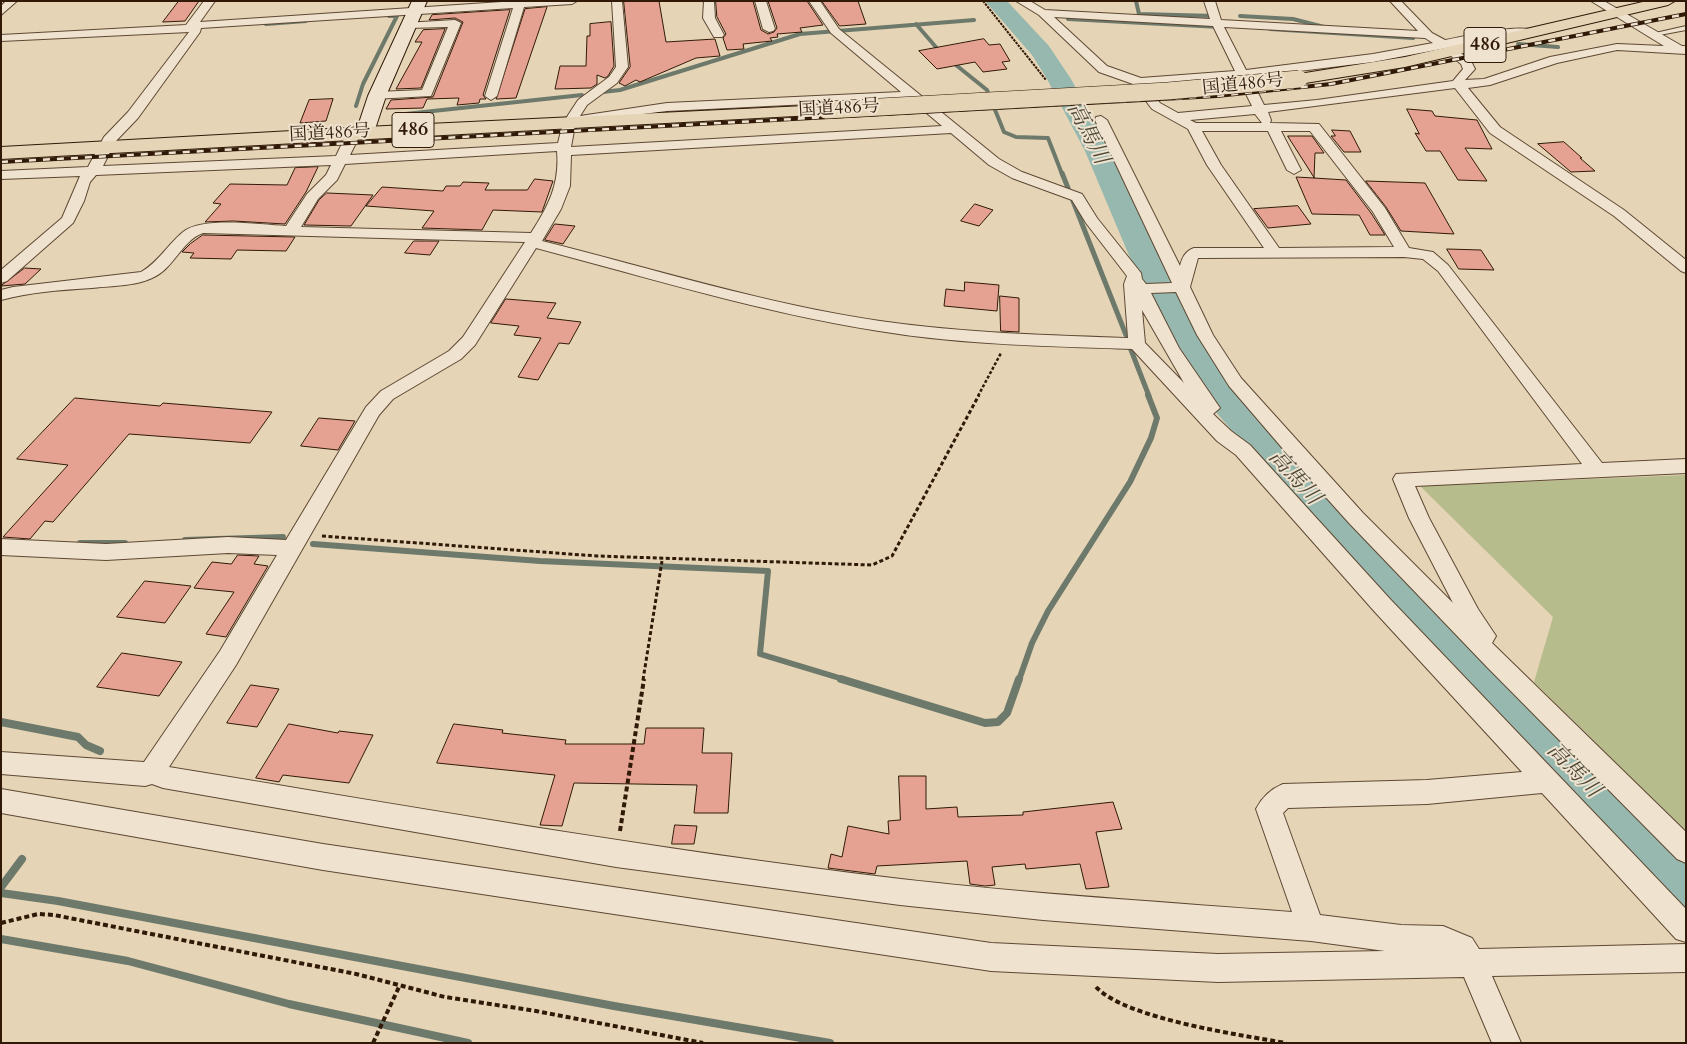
<!DOCTYPE html>
<html>
<head>
<meta charset="utf-8">
<style>
  body { margin:0 }
  #map { position:relative; width:1687px; height:1044px; overflow:hidden; background:#e6d4b6; font-family:Cardo,serif }
  canvas { display:block }
  .frame { position:absolute; inset:0; border:2px solid #301a07; pointer-events:none }
</style>
</head>
<body>
<div id="map">
<canvas width="1687" height="1044"></canvas>
<div class="frame"></div>
</div>
<script>
const ctx = document.querySelector('canvas').getContext('2d');
ctx.lineJoin = 'round';
function paint(path, color) {
  ctx.fillStyle = color;
  ctx.fill(path, 'evenodd');
}
function strokePath(path, color, width, dash) {
  ctx.strokeStyle = color;
  ctx.lineWidth = width;
  ctx.lineCap = dash ? 'butt' : 'round';
  ctx.setLineDash(dash || []);
  ctx.stroke(path);
}
function write(font, color, halo, rows, align = 'center') {
  ctx.font = font + ' Cardo,"Noto Serif JP",serif';
  ctx.lineWidth = 4;
  ctx.setLineDash([]);
  ctx.textBaseline = 'middle';
  ctx.strokeStyle = halo;
  ctx.fillStyle = color;
  for (const [text, x, y, turn = 0] of rows) {
    ctx.save();
    ctx.translate(x, y);
    ctx.rotate((+turn || 0) * Math.PI / 180);
    ctx.textAlign = isNaN(turn) ? turn : align;
    if (halo) ctx.strokeText(text, 0, 0);
    ctx.fillText(text, 0, 0);
    ctx.restore();
  }
}
const green = new Path2D(`
  M1686,475V832L1534,682L1553,617L1420,486Z`);
const streamFar3 = new Path2D(`
  M1136,1L1139,14L1215,16
  M1240,16L1293,19L1324,27
  M1008,18H1018
  M1068,19L1220,27
  M266,24L306,21
  M916,24L941,53
  M1270,29L1413,38
  M1518,44L1558,47
  M951,61L987,90L1004,132L1016,137L1048,138L1062,174
  M603,92L620,90L800,34L974,20
  M356,106L363,84L397,16H389
  M396,115L582,95`);
const streamFar2 = new Path2D(`
  M1062,173L1068,188
  M1073,201L1126,335
  M1131,350L1149,396`);
const streamFar1 = new Path2D(`
  M185,540L283,537
  M80,543H125
  M313,544L540,561L768,571L760,654L846,680
  M1019,680L1032,643L1048,611L1130,482L1151,438L1157,418L1148,395`);
const stream = new Path2D(`
  M841,679L985,723L998,722L1007,713L1019,679
  M1,722L78,737L86,745L100,751
  M1,887L22,859
  M1,893L58,901L614,1006L830,1043
  M1,939L128,961L289,1004L468,1043`);
const river = new Path2D(`
  M985,1H1007L1049,46L1071,79L1111,151L1184,310L1208,350L1239,395L1327,491L1686,851V914L1668,906L1301,511L1215,411L1177,355L1152,310L1085,151L1047,79L1032,55Z`);
const building = new Path2D(`
  M179,1H199L185,21L163,22Z
  M624,1H659L666,42L715,39L720,56L696,58L640,82L636,80L625,86L619,83L630,67Z
  M716,1H753L761,30L768,34L774,32L777,28L768,1H807L823,25L800,28L802,32L777,34L778,37L770,38L772,41L743,44L744,49L727,50L723,38L726,34L717,17Z
  M822,1H858L866,24L840,26Z
  M547,7L516,98L496,99L525,9Z
  M510,10L483,95L486,99H480L479,103L457,105L459,98L427,99L423,108L386,109L391,100L433,97L463,22L455,18L429,20L432,15Z
  M611,22L614,66L608,76L605,78L597,75V84L591,88L555,89L560,66H586L587,36H590V24Z
  M445,29L421,88L396,89L422,42H415L423,30Z
  M984,39L989,45L1000,44L1010,61L1002,62L1007,69L983,72L975,62L937,69L919,51Z
  M333,99L326,121L300,123L309,100Z
  M1407,109L1432,111L1435,116L1477,120L1492,149L1465,148L1487,181L1458,180L1440,151H1426L1415,133L1419,134Z
  M1332,130L1350,131L1361,152H1344L1331,136H1335Z
  M1288,136H1312L1324,153H1315L1314,178L1346,180L1371,213L1385,235H1370L1359,215L1312,214L1296,177L1314,178Z
  M1564,142L1582,158H1580L1595,171L1571,172L1538,144Z
  M318,167L306,192L285,224L233,221L205,222L221,204L213,203L230,184L287,185L295,168Z
  M535,179L553,181L542,212L493,210L482,230L422,228L434,211L366,206L382,187L443,191L446,186H460L463,182L489,183L485,190H527Z
  M1366,181L1425,183L1454,234L1401,231L1386,207Z
  M327,193L373,195L351,226L304,225L319,200Z
  M975,204L993,210L979,226L961,221Z
  M1298,206L1311,224L1268,228L1254,209Z
  M555,224L575,226L563,244L545,240Z
  M203,235L295,237L286,251L237,250L231,259L190,258L194,253L182,252L190,244Z
  M414,241H439L430,255L405,253Z
  M1447,249L1481,250L1494,270L1459,269Z
  M25,268L41,269L25,284L1,286Z
  M965,282L999,285L997,311L944,306L946,289L964,291Z
  M1000,296L1019,298V332L1001,331Z
  M506,299L556,303L547,318L581,322L569,344L559,343L538,380L518,377L541,338L514,335L519,326L491,323Z
  M75,398L160,406L163,403L272,412L250,443L129,434L53,522L45,521L30,539L3,537L68,465L17,459Z
  M319,418L355,421L338,450L301,446Z
  M238,555L259,556L254,564L268,566L226,637L206,634L234,592L194,588L212,562L231,564Z
  M145,581L191,586L165,623L117,617Z
  M122,653L182,662L159,696L97,687Z
  M251,685L279,689L257,727L227,723Z
  M289,724L338,733L339,731L373,735L349,783L283,775L279,782L256,778Z
  M454,724L503,730L502,733L566,740L565,744H644L646,728H704L702,753H732L728,813H694L697,785L574,783L562,826L540,825L555,775L437,763Z
  M899,776H926V809L957,807L958,817L1023,815V812L1113,802L1122,829L1096,832L1109,887L1086,889L1080,864L1026,869L1025,864L992,867L995,885L985,886L970,884L967,861L877,866L875,874L828,868L831,854L842,857L848,826L889,834L888,821L900,820Z
  M675,825L697,826L694,844H672Z`);
const pathFar3 = new Path2D(`
  M983,1L1046,80`);
const pathFar2 = new Path2D(`
  M978,396L1001,353`);
const pathFar1 = new Path2D(`
  M322,536L597,556L872,565L892,556L979,395
  M643,680L662,561`);
const path = new Path2D(`
  M620,831L644,679
  M1,923L38,914L54,915L356,974L445,997L536,1011L703,1043
  M1096,987C1126,1019 1241,1035 1286,1043
  M373,1043L399,987`);
const lane = new Path2D(`
  M1686,26V30L1654,36L1651,34Z`);
const street = new Path2D(`
  M6,1H17L1,15V6Z
  M204,1H215L200,22L517,1H577L572,4L524,7L497,96L491,100L485,96L513,8L201,28L200,32L138,118L115,142L103,166L336,156L347,133L354,129L361,133L350,155L558,143L563,123L578,100L609,77L616,67L612,1H622L628,67L617,83L587,105L580,116L667,103L901,92L831,33L809,1H820L839,29L999,159L1022,172L1082,194L1097,218L1141,273L1142,279L1146,284L1172,283L1095,120L1096,117L1101,116L1107,120L1180,266C1182,258 1185,251 1194,248H1264L1207,165L1188,129L1152,109L1133,84L1099,72L1039,15L1016,1H1030L1045,10L1210,19L1204,1H1215L1221,20L1418,31L1390,1H1401L1432,33L1445,40C1463,37 1527,21 1539,33L1533,36L1514,35L1373,62L1250,77L1264,105L1317,100L1453,81L1463,69L1461,64L1446,52L1452,48L1470,59L1475,69L1465,80L1484,79L1550,57L1617,44L1664,46L1591,1H1604L1682,46H1686V54L1617,50L1557,63L1490,85L1468,88L1500,127L1624,210L1686,260V273L1681,271L1614,216L1490,133L1455,88L1268,112L1271,120L1270,123L1319,124L1385,208L1409,248L1433,252L1448,265L1602,463L1686,459V473L1415,486L1429,518L1478,609L1496,636L1492,643L1686,832V863L1677,859L1486,666L1349,523L1296,464L1229,386L1197,335L1176,292L1151,293L1179,348L1220,408L1213,414L1231,431L1250,445L1390,599L1686,909V942L1676,939L1542,793L1427,804L1288,808L1283,813L1320,915L1401,925L1443,926L1472,938L1479,949L1686,944V972L1492,976L1521,1043H1492L1464,977L1218,982L991,971L323,870L1,813V789L323,844L991,943L1218,954L1385,951L1311,941L1043,920L900,905L616,867L163,788L152,784L145,786L1,774V752L144,762L220,651L277,555L228,553L106,560L1,555V539L106,544L228,537L286,540L366,407L381,391L449,351L463,337L525,242L203,233C181,241 174,269 152,278C135,286 111,286 92,288C61,290 31,292 1,300V290L13,287L141,272C159,262 168,244 183,232C202,216 262,225 286,226L307,194L326,175L331,165L96,175L90,182L84,201L73,223L7,281L1,283V270L62,218L80,176L1,179V171L88,167L104,137L128,112L189,32L1,41V35L186,25ZM1054,17L1213,26L1235,71L1141,78L1107,66ZM1224,27L1425,38L1433,43L1373,54L1246,70ZM1238,78L1252,106L1178,113L1160,103L1146,85ZM910,99L942,126L571,147L575,125L594,120L667,111ZM1255,114L1262,123H1196L1190,120ZM1202,131H1268L1287,170L1294,174L1301,170L1281,131H1310L1373,212L1394,247L1279,248L1221,165ZM951,133L989,165L1012,178L1072,200L1086,223L1127,276L1124,284L1128,338C1045,335 962,333 880,321C765,304 654,269 542,241L561,209L570,186L571,155ZM557,151C560,184 548,207 531,233L301,227L318,199L337,180L345,164ZM536,248C650,278 763,313 879,331C963,345 1048,346 1132,349L1217,441L1236,455L1374,611L1522,772L1427,780L1283,784C1271,789 1262,797 1256,809L1292,912C1162,902 1031,894 901,879C656,850 413,807 169,767L236,665L379,415L393,399L461,359L475,345ZM1404,257L1423,259L1438,271L1582,464L1396,474L1393,479L1409,518L1453,603L1363,513L1241,378L1213,335L1190,287L1198,258ZM1142,310L1184,383L1145,343Z
  M704,1H714L715,18L724,35L722,37H714L703,18Z
  M755,1H766L775,29L773,31L769,32L763,29Z
  M455,20L461,23L431,96L373,99L371,96L373,93L377,92L422,90L448,27L408,28L402,25L404,23Z`);
const secondary = new Path2D(`
  M412,1H427L386,96L374,132L371,136H359L356,132L368,96Z`);
const highway = new Path2D(`
  M1647,1H1675L1668,5L1405,67L1299,84L1293,83L1291,79L1293,75L1299,74L1405,57Z
  M826,105L832,106L835,110L832,114L1,159V147L365,127Z`);
const rail = new Path2D(`
  M1,162L1217,96L1331,84L1686,14`);
const highwayBridge = new Path2D(`
  M826,110L1168,91L1299,79`);
const farStreetnames = [
  ["国道486号",1243,85,-6],
  ["国道486号",839,109,-3],
  ["国道486号",330,134,-3]
];
const shields = [
  [1485,45,42],
  [413,130,42]
];
const shieldNames = [
  ["486",1485,45],
  ["486",413,130]
];
const waterNames = [
  ["高馬川",1087,134,63],
  ["高馬川",1294,478,48],
  ["高馬川",1573,771,46]
];
paint(green, '#b7bc8c');
strokePath(streamFar3, '#6d796b', 4);
strokePath(streamFar2, '#6d796b', 5);
strokePath(streamFar1, '#6d796b', 6);
strokePath(stream, '#6d796b', 8);
paint(river, '#96b8ae');
paint(building, '#e5a191');
strokePath(building, '#301a07', 1);
strokePath(lane, '#5e4833', 2);
strokePath(street, '#5e4833', 2);
strokePath(secondary, '#301a07', 2);
strokePath(highway, '#301a07', 2);
strokePath(pathFar3, '#301a07', 2, [2.5, 1]);
strokePath(pathFar2, '#301a07', 2.5, [3, 2]);
strokePath(pathFar1, '#301a07', 3, [4, 2.5]);
strokePath(path, '#301a07', 4, [5, 3]);
paint(lane, '#efe3d0');
paint(street, '#efe3d0');
paint(secondary, '#efe3d0');
paint(highway, '#e6d4b6');
strokePath(rail, '#301a07', 4);
strokePath(rail, '#efe3d0', 2.5, [7]);
strokePath(highwayBridge, '#301a07', 18, []);
strokePath(highwayBridge, '#e6d4b6', 17);
write('18px', '#301a07', '#efe3d0', farStreetnames);
for (const [x, y, w] of shields) {
  const box = new Path2D();
  box.roundRect(x - w / 2, y - 17.5, w, 35, 4);
  ctx.fillStyle = '#efe3d0';
  ctx.fill(box);
  strokePath(box, '#301a07', 1);
}
write('bold 20px', '#301a07', null, shieldNames);
write('italic 22px', '#4f4939', '#efe3d0', waterNames);
</script>
</body>
</html>
